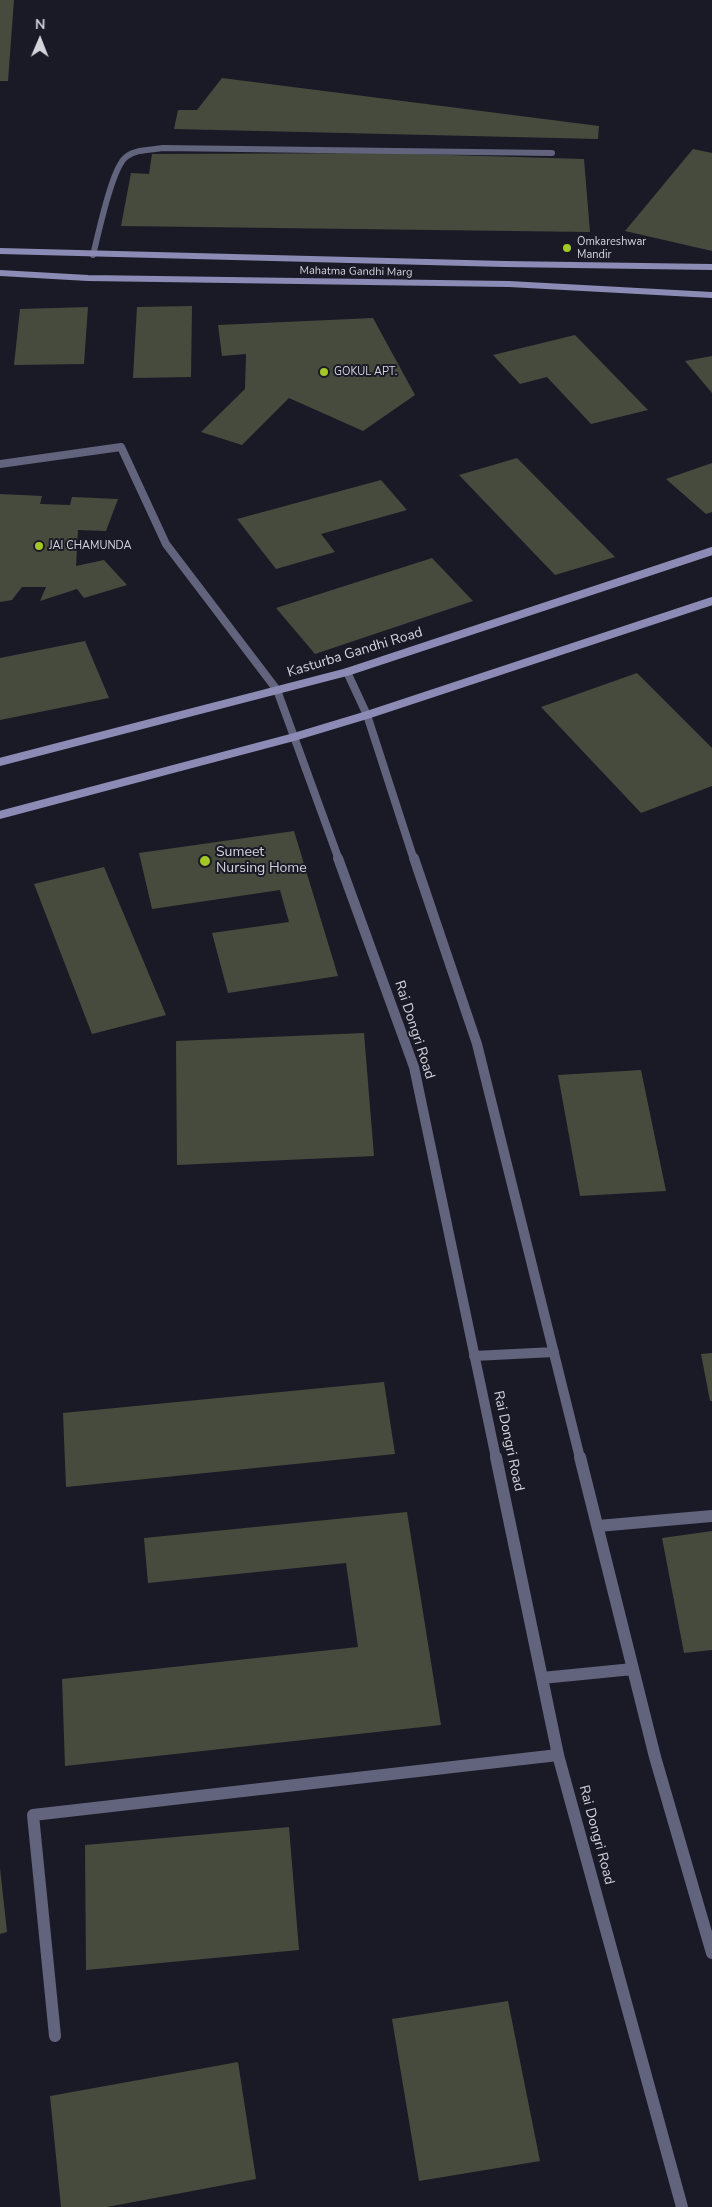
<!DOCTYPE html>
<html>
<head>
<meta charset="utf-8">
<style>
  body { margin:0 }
  #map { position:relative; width:712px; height:2207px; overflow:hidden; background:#1a1a26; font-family:"Nunito Sans",sans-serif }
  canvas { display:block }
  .north { position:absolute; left:15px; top:15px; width:50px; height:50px; -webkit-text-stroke:4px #1a1a26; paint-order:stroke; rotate:1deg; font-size:14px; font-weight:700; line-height:20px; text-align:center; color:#d4d4dd }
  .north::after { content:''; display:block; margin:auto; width:18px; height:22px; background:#d4d4dd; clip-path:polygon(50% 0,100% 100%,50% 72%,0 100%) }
</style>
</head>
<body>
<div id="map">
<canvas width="712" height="2207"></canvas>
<div class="north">N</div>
</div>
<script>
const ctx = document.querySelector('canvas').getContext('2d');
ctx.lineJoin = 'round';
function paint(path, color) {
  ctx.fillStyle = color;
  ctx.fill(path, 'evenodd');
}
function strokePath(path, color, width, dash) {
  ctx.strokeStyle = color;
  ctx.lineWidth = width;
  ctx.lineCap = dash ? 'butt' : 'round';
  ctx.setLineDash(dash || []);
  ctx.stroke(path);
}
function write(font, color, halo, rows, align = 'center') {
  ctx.font = font + ' "Nunito Sans",sans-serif';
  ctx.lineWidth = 4;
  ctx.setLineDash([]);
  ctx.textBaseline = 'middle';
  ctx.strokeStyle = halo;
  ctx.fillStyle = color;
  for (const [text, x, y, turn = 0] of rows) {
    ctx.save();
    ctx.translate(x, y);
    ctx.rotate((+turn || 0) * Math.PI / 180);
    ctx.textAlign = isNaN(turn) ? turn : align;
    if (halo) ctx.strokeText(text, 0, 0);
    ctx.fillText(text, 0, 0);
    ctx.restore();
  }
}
const building = new Path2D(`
  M0,0H14L8,81H0Z
  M222,78L599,126L598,139L174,129L178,110H197Z
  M693,149L712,153V251L625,231Z
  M384,153L584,159L590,232L121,226L131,173L149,174L152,154Z
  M192,306L191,377L133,378L137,307Z
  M88,307L84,364L14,365L20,309Z
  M373,318L415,395L363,431L289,398L242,445L201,432L245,389L246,354L222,356L218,325Z
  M575,335L648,410L591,424L547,377L520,384L493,355Z
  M712,356V393L685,361Z
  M517,458L615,557L555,575L459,475Z
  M712,463V512L706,514L666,479Z
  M381,480L407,510L321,534L335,552L276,569L237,519Z
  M0,494L42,496L40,504L70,505L72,497L118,499L106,531L78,530L76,566L104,560L127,585L84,598L77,589L40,601L46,587H22L12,600L0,602Z
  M432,558L473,601L315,654L276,608Z
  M85,641L109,698L0,720V658Z
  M637,673L712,748V786L641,813L541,707Z
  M294,831L338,976L228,993L212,933L289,922L280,890L152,909L139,853Z
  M104,867L166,1015L92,1034L34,884Z
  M364,1033L374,1156L177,1165L176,1041Z
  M641,1070L666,1191L580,1196L558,1075Z
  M712,1353V1401H710L701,1354Z
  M384,1382L395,1454L66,1487L63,1413Z
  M407,1512L441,1725L65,1766L62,1679L358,1647L346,1563L148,1583L144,1538Z
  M712,1531V1650L684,1653L662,1538Z
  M289,1827L299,1950L86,1970L85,1845Z
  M0,1868L7,1932L0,1934Z
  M508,2001L540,2161L419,2181L392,2019Z
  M238,2062L256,2179L107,2207H61L50,2096Z`);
const serviceFar1 = new Path2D(`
  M93,255C98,236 112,167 126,157C136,149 151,150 163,148L552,153`);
const service = new Path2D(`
  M55,2036L33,1815L558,1755`);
const minorFar1 = new Path2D(`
  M0,464L121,447L166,544L277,690`);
const minor = new Path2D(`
  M598,1526L712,1516`);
const tertiaryFar2 = new Path2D(`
  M347,672L367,715L414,860
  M277,690L339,860`);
const tertiaryFar1 = new Path2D(`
  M338,858L414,1067L496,1458
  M414,858L477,1044L580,1458
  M474,1356L554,1352`);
const tertiary = new Path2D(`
  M496,1457L558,1755L682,2207
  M580,1457L655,1757L712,1953
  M542,1678L633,1669`);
const secondaryFar1 = new Path2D(`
  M0,251L505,264L712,267
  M0,273L88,278L509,284L712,295`);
const secondary = new Path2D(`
  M0,762L347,672L712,551
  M0,815L294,737L367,715L712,601`);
const markers = [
  [567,248,5,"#a4c825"],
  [324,372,5,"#a4c825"],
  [39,546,5,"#a4c825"],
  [205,861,6,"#a4c825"]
];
const farPoinames = [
  ["Omkareshwar",577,242],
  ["Mandir",577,255],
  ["GOKUL APT.",334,372],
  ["JAI CHAMUNDA",49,546]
];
const farStreetnames = [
  ["Mahatma Gandhi Marg",356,272,1]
];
const streetNames = [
  ["Kasturba Gandhi Road",355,653,-17],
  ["Rai Dongri Road",414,1030,72],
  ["Rai Dongri Road",508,1441,78],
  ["Rai Dongri Road",596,1835,75]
];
const poiNames = [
  ["Sumeet",216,853],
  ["Nursing Home",216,869]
];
paint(building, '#464b3d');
strokePath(serviceFar1, '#62637d', 6);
strokePath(service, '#62637d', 12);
strokePath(minorFar1, '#62637d', 8);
strokePath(minor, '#62637d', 12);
strokePath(tertiaryFar2, '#62637d', 8);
strokePath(tertiaryFar1, '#62637d', 10);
strokePath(tertiary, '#62637d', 12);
strokePath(secondaryFar1, '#8b8bb5', 6);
strokePath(secondary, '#8b8bb5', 8);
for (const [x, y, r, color] of markers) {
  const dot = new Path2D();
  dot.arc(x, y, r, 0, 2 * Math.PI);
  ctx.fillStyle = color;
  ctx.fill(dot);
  strokePath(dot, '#1a1a26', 2);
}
write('11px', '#d4d4dd', '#1a1a26', farPoinames, 'left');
write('11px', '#d4d4dd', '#1a1a26', farStreetnames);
write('14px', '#d4d4dd', '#1a1a26', streetNames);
write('14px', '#d4d4dd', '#1a1a26', poiNames, 'left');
</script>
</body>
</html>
